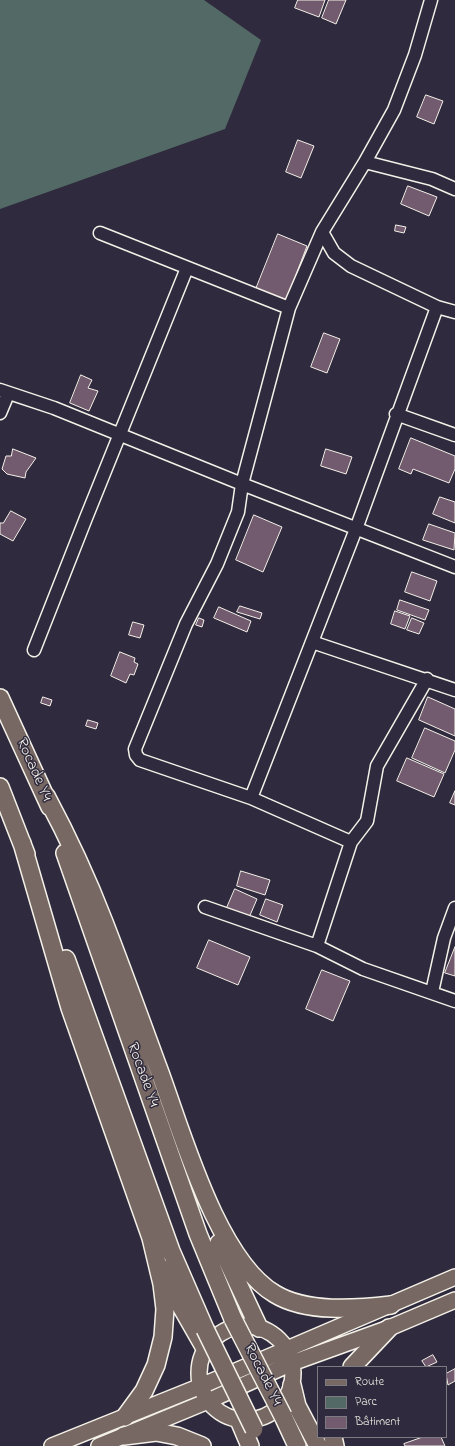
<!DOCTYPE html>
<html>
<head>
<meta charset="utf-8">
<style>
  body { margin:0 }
  #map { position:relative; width:455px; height:1446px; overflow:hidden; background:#2f2a3d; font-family:"Indie Flower",sans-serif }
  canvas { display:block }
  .legend { position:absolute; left:317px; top:1366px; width:130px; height:72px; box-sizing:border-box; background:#2f2a3d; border:1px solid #7e7a81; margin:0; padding:5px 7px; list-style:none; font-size:12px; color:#f4f1e8 }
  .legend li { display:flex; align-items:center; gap:8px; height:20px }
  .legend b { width:20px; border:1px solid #7e7a81 }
</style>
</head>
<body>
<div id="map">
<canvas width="455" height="1446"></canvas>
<ul class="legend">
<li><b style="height:5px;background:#776864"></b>Route</li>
<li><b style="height:11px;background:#536965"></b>Parc</li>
<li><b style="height:11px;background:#725b6f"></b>Bâtiment</li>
</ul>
</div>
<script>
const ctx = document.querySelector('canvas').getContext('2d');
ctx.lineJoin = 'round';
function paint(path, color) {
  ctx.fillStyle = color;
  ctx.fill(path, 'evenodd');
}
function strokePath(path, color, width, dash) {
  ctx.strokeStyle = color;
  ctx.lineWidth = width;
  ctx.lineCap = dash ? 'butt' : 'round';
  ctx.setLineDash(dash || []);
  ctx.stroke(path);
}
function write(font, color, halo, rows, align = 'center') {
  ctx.font = font + ' "Indie Flower",sans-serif';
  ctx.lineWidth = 3;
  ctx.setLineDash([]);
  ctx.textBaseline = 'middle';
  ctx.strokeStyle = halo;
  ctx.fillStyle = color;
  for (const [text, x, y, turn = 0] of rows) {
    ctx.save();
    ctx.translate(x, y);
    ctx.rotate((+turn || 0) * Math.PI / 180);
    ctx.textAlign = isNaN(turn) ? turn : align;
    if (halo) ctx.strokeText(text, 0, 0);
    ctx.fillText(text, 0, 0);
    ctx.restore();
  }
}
const green = new Path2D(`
  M0,0H204L261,40L225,129L0,209Z`);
const building = new Path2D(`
  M298,0H325L319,17L295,8Z
  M329,0H346L336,24L322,18Z
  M426,95L443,101L434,124L417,117Z
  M298,140L314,146L301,178L286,172Z
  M408,186L437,197L429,216L401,204Z
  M396,225L406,227L404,233L395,231Z
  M278,234L307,246L286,301L256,289Z
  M324,333L340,339L327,373L311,367Z
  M81,375L92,380L88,388L98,391L89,411L70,403Z
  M411,438L455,456V469L449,483L413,469L411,474L399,469Z
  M13,449L36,458L26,472L25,478L7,474L2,469L6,456H11Z
  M326,449L352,457L346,474L321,466Z
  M440,497L455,502V523L433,514Z
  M11,511L26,519L13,541L0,534V523H3Z
  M254,515L282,527L263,572L236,560Z
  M429,524L455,533L454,550L423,540Z
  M412,572L437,581L430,601L405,592Z
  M400,600L429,610L425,620L397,610Z
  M240,606L262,613L260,619L237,612Z
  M219,607L251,621L247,632L214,618Z
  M395,611L410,616L405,629L391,624Z
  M199,618L204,620L202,627L196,625Z
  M412,618L424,623L419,634L407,630Z
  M133,622L144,625L140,638L129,635Z
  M120,652L135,658L134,662L138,664L134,675L130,674L126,683L111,676Z
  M43,697L52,700L50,706L41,703Z
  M428,697L455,709V736L419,720Z
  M88,720L98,723L96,729L86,726Z
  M425,728L455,741V750L445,773L412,758Z
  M407,758L444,774L434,797L397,781Z
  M455,791V805L450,803Z
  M241,871L270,880L265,895L237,886Z
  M235,889L257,899L248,920L226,910Z
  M266,899L283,905L277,922L260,915Z
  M209,940L250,957L238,985L197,968Z
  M455,947V976L445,973Z
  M322,970L350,981L333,1021L306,1009Z
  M433,1355L437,1362L426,1367L422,1361Z
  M455,1369V1381L448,1385L446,1374Z
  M423,1437H441L445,1446H405L404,1444Z`);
const minor = new Path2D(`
  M365,162L432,179L455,189
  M322,232L334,253L351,266L437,307L356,529L251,798L140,760L136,755L135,749L186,624L217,564L238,512L242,484L289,308L322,232L365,162L394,110L415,55L431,0
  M100,233L289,308
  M437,307L455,312
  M0,390L54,408L242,484L455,567
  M0,413L8,394
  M396,414L455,435
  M312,642L455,690
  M34,650L86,518L187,268
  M251,798L351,842
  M205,907L317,946L363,969L455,1001
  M317,946L351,842L367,821L377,766L427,679
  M432,992L444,938L455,908`);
const major = new Path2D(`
  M199 1373a47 47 0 1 1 94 0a47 47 0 1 1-94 0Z
  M52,1446L201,1386L455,1277
  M99,1446L208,1401L292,1363L389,1328L455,1300`);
const highway = new Path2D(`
  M0,698L50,807
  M0,787L26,854
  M46,796C68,837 87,878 104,922C123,971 141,1021 159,1070C182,1132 217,1260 275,1294C306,1313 356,1309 391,1305
  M22,843L70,1008L151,1238L162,1284L165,1309L163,1337L156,1365L144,1391L125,1417
  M65,853L198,1234L233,1319
  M66,959L171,1251L205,1329
  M219,1243L259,1328
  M165,1269L182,1308L206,1350
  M352,1367L389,1328
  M292,1385L297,1406L318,1446
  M283,1416L297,1446
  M239,1420L250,1446
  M124,1436L156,1432L177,1436L202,1446
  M333,1437L335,1446`);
const highwayBridge = new Path2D(`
  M233,1319L283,1416
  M205,1329L254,1429`);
const streetNames = [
  ["Rocade Y4",33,770,66],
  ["Rocade Y4",142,1075,70],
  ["Rocade Y4",262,1375,63]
];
paint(green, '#536965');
paint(building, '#725b6f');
strokePath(building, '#f4f1e8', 1);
strokePath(minor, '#f4f1e8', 15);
strokePath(major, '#f4f1e8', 18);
strokePath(highway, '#f4f1e8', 20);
strokePath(minor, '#2f2a3d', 12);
strokePath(major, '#776864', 15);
strokePath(highway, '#776864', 17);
strokePath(highwayBridge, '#f4f1e8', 20, []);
strokePath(highwayBridge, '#776864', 17);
write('16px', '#f4f1e8', '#2f2a3d', streetNames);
</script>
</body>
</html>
